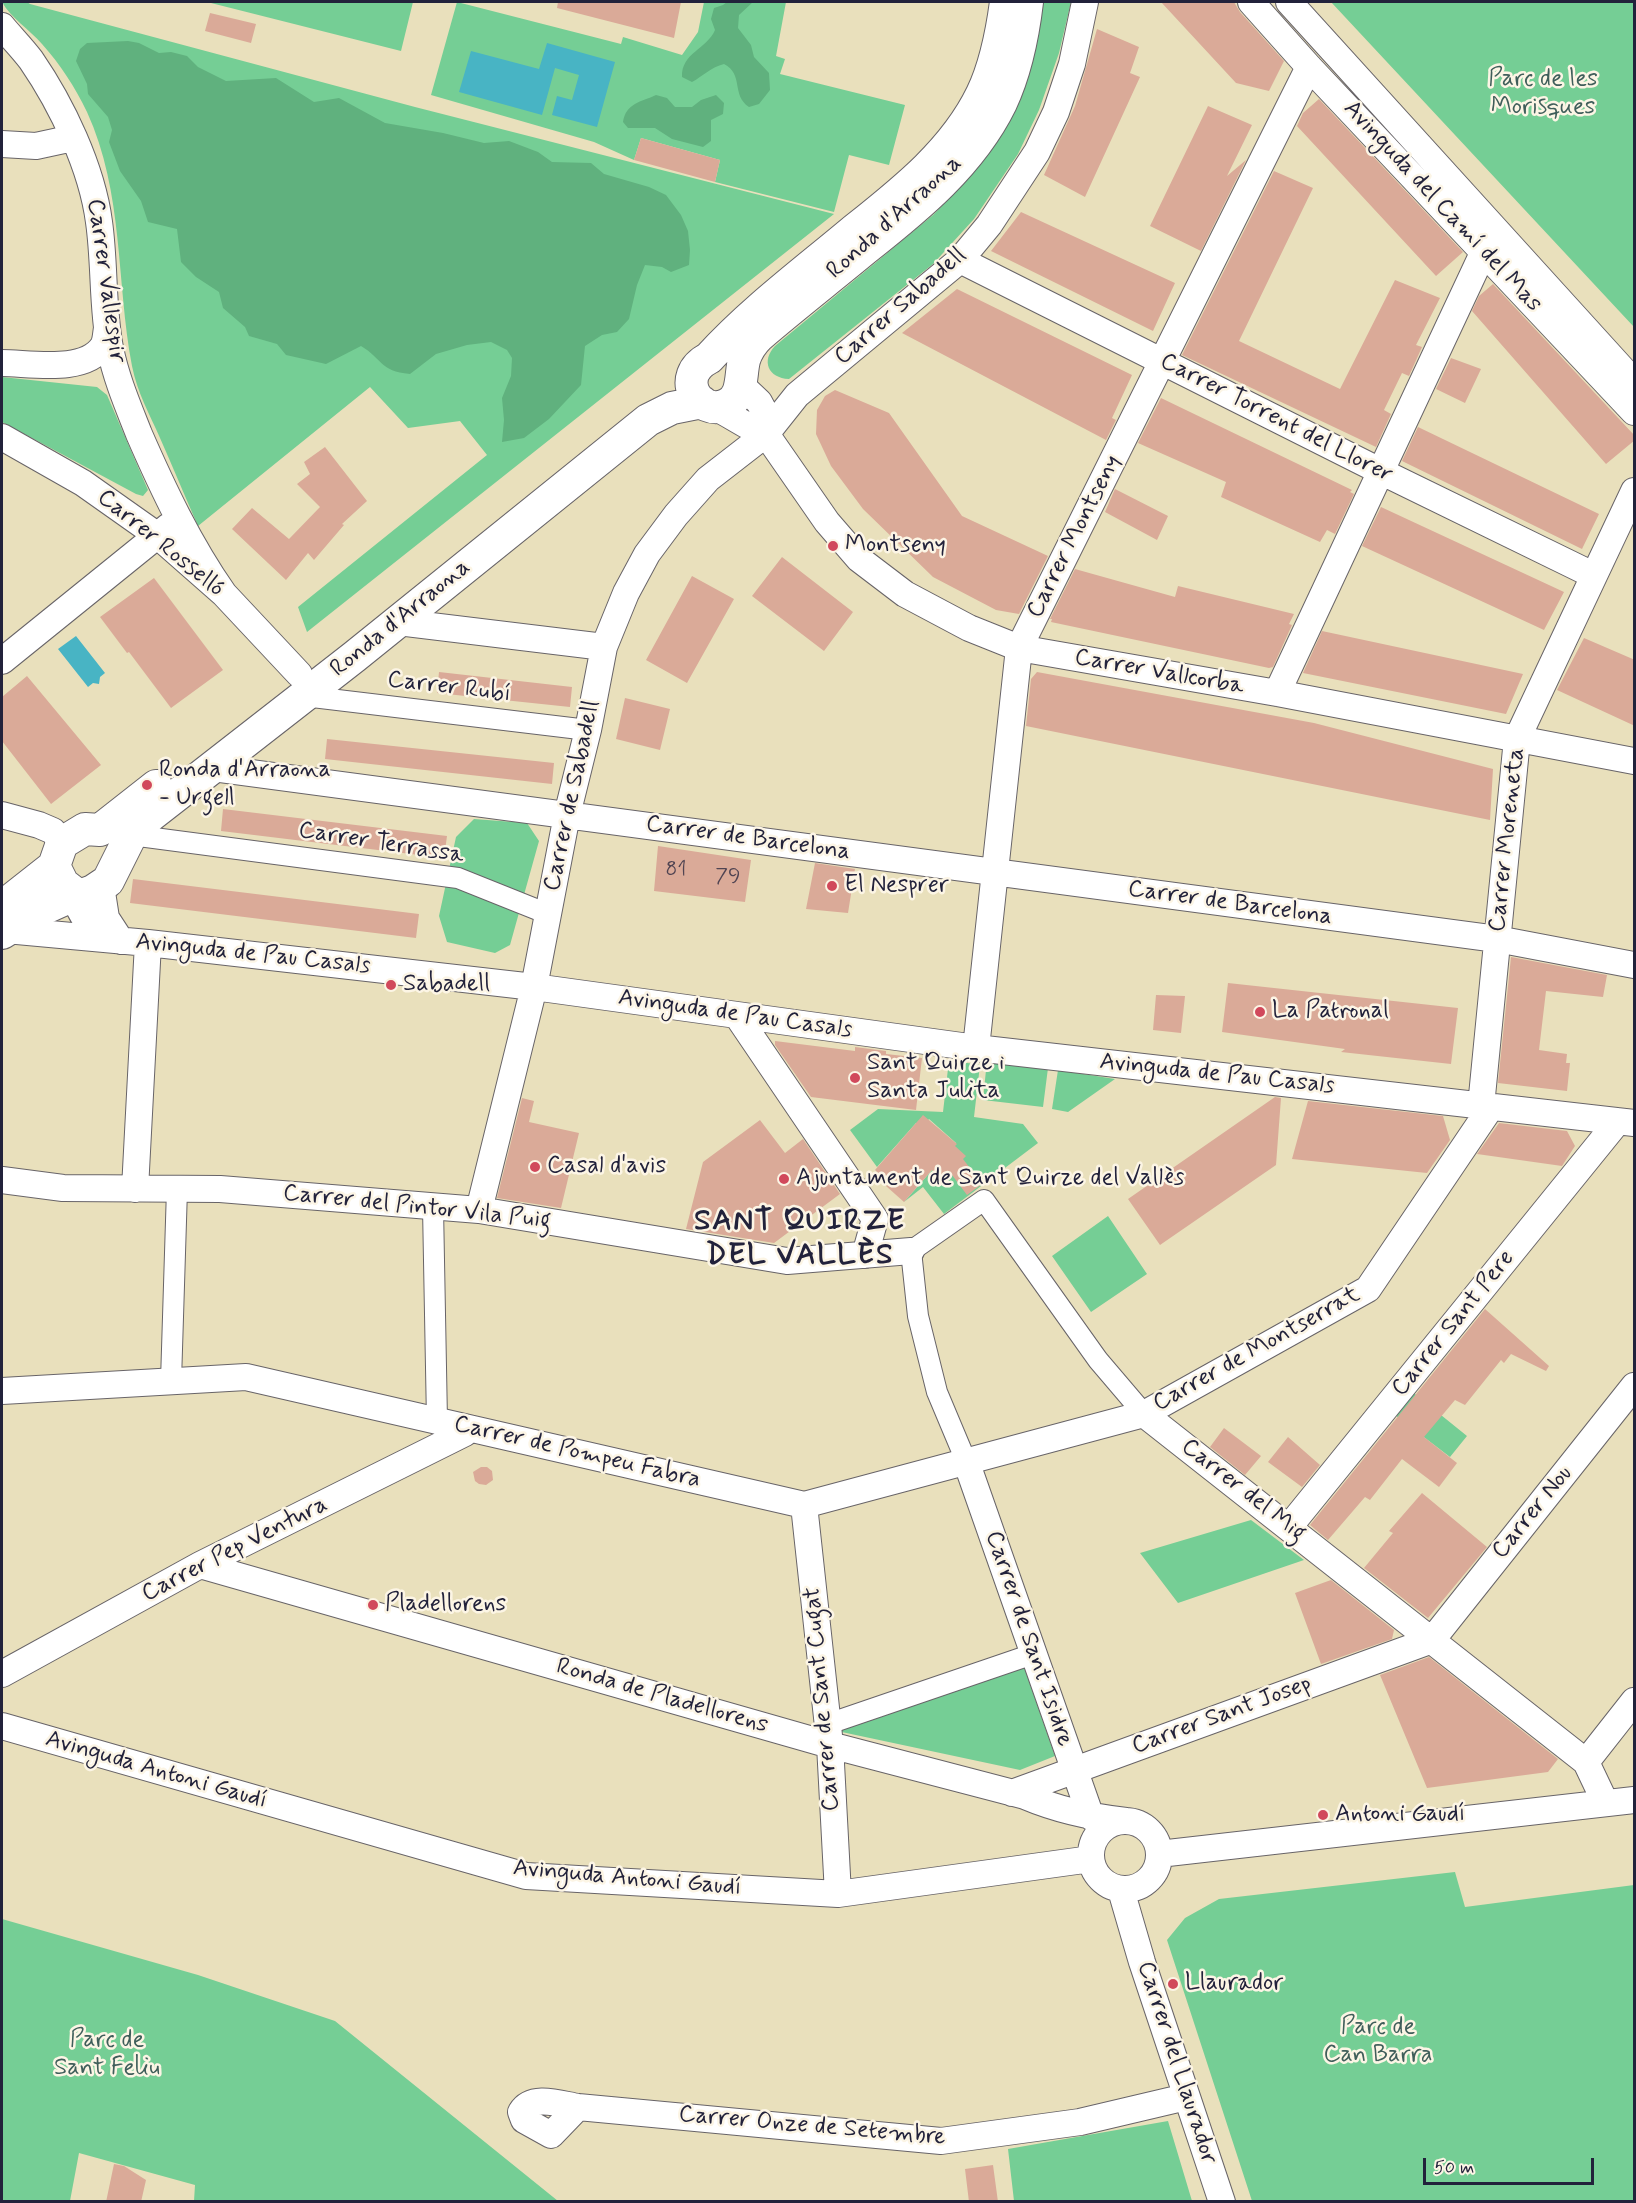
<!DOCTYPE html>
<html>
<head>
<meta charset="utf-8">
<style>
  body { margin:0 }
  #map { position:relative; width:1636px; height:2203px; overflow:hidden; background:#e9e0bc; font-family:Mynerve,sans-serif }
  canvas { display:block }
  .frame { position:absolute; inset:0; border:3px solid #22223b; pointer-events:none }
  .scale { position:absolute; left:1423px; top:2158px; width:171px; height:27px; box-sizing:border-box; border:3px solid #22223b; border-top:0; padding-left:8px; font-size:18px; line-height:21px; white-space:nowrap; color:#22223b; -webkit-text-stroke:4px #fcf5e5; paint-order:stroke }
</style>
</head>
<body>
<div id="map">
<canvas width="1636" height="2203"></canvas>
<div class="frame"></div>
<div class="scale">50 m</div>
</div>
<script>
const ctx = document.querySelector('canvas').getContext('2d');
ctx.lineJoin = 'round';
function paint(path, color) {
  ctx.fillStyle = color;
  ctx.fill(path, 'evenodd');
}
function strokePath(path, color, width, dash) {
  ctx.strokeStyle = color;
  ctx.lineWidth = width;
  ctx.lineCap = dash ? 'butt' : 'round';
  ctx.setLineDash(dash || []);
  ctx.stroke(path);
}
function write(font, color, halo, rows, align = 'center') {
  ctx.font = font + ' Mynerve,sans-serif';
  ctx.lineWidth = 5;
  ctx.setLineDash([]);
  ctx.textBaseline = 'middle';
  ctx.strokeStyle = halo;
  ctx.fillStyle = color;
  for (const [text, x, y, turn = 0] of rows) {
    ctx.save();
    ctx.translate(x, y);
    ctx.rotate((+turn || 0) * Math.PI / 180);
    ctx.textAlign = isNaN(turn) ? turn : align;
    if (halo) ctx.strokeText(text, 0, 0);
    ctx.fillText(text, 0, 0);
    ctx.restore();
  }
}
const green = new Path2D(`
  M2,2H27L30,4L415,107L834,214L307,632L298,607L487,455L460,421L408,428L370,387L198,526C185,497 173,467 160,438C150,415 137,392 132,366C116,281 124,193 87,112C75,87 60,64 42,44C30,30 10,17 2,2Z
  M207,2H413L401,51Z
  M457,2L621,44L623,37L682,55L698,32L704,2H786L776,56L785,59L780,74L905,105L889,165L849,155L834,212L715,182L720,160L641,138L634,160L594,142L431,95Z
  M1043,2H1071L1059,53L1039,110L1018,154L974,219L933,264L789,379C768,378 761,361 775,346L933,215L968,179L1001,132L1041,13Z
  M1331,2H1634V327Z
  M2,377L97,387L107,395L148,490L143,496L136,494L2,422Z
  M474,819L527,823L539,841L510,945L495,953L447,942L439,916L456,837Z
  M949,1060L980,1065L974,1117L1023,1124L1038,1143L944,1214L923,1187L904,1202L932,1170L940,1177L956,1143L929,1119L922,1127L916,1123L877,1167L850,1130L878,1109L943,1112Z
  M987,1060L1048,1068L1043,1107L983,1100Z
  M1058,1070L1115,1079L1068,1112L1052,1109Z
  M1108,1216L1147,1274L1091,1312L1052,1256Z
  M1410,1390L1467,1436L1450,1457L1391,1412Z
  M1251,1520L1304,1560L1178,1603L1140,1553Z
  M1024,1667L1055,1756L1020,1770L837,1731L850,1723Z
  M1455,1872L1465,1907L1634,1885V2201H1252L1167,1940L1185,1918L1219,1899Z
  M2,1919L198,1975L335,2021L558,2201H194L195,2185L79,2153L70,2201H2Z
  M1168,2121L1192,2201H1014L1008,2149Z`);
const forest = new Path2D(`
  M727,2H753L739,15L738,28L751,45L754,57L769,73L770,90L759,104L749,107C731,95 744,74 724,64C711,67 703,76 692,82L682,77C681,53 707,49 715,30L711,19L714,8L723,5Z
  M128,41L139,43L159,53L171,52L187,56L198,67L226,81L276,78L314,102L339,98L385,123L443,133L484,143L509,141L538,152L552,162L591,163L604,174L649,187L666,195L681,215L688,231L690,250L689,265L671,272L662,267L645,265L637,285L629,319L617,332L602,335L585,346L581,385L549,419L524,438L502,442L504,420L502,398L511,376L512,358L507,350L491,342L467,345L436,354L410,374C379,371 383,359 361,346L326,364L286,355L277,344L249,336L245,327L223,308L219,292L196,277L181,262L177,229L148,222L141,201L120,171L109,142L112,130L108,117L88,94L87,84L76,61L80,49L87,43Z
  M656,95L667,98L675,107H692L701,100L716,95L724,103L723,114L711,120V141L703,147L672,139L655,128H628L623,122C626,103 641,102 656,95Z`);
const water = new Path2D(`
  M547,43L615,62L597,127L552,115L557,96L572,100L579,75L555,68L542,115L459,92L471,51L539,69Z
  M76,636L105,673L100,677L99,684L93,683L88,687L58,649Z`);
const building = new Path2D(`
  M558,2H681L674,38L557,8Z
  M1161,2H1234L1240,12L1284,61L1269,91L1236,83Z
  M210,13L256,24L251,43L205,31Z
  M1097,29L1139,47L1130,73L1140,77L1085,197L1044,175L1075,106Z
  M1319,99L1463,252L1436,276L1297,126L1303,113Z
  M1208,106L1252,125L1227,176L1246,160L1201,251L1150,226Z
  M641,138L720,160L715,182L634,160Z
  M1274,171L1313,188L1239,341L1340,389L1395,280L1440,298L1416,345L1422,347L1409,376L1402,373L1384,410L1391,414L1376,447L1182,355Z
  M1021,212L1175,283L1153,331L991,251Z
  M1493,284L1635,436V440L1606,464L1472,311L1479,296Z
  M957,289L1132,375L1112,418L1116,420L1106,440L902,333Z
  M1451,358L1481,369L1465,403L1436,389Z
  M835,390L889,413L962,516L1048,556L1019,614L996,610L933,577L863,509L831,466L816,434L817,410L825,396Z
  M1161,398L1352,490L1350,492L1354,494L1335,534L1327,530L1320,542L1221,497L1226,482L1138,443Z
  M1418,427L1599,514L1582,549L1402,461Z
  M325,447L367,501L342,524L344,525L314,560L308,553L286,580L232,529L252,508L289,539L320,507L297,484L310,474L304,462Z
  M1115,489L1168,516L1157,540L1105,512Z
  M1381,507L1564,592L1544,630L1362,546Z
  M782,557L853,612L824,651L752,596Z
  M1075,569L1175,597L1178,586L1294,614L1289,624L1292,625L1273,667L1269,668L1051,622L1052,619H1050Z
  M692,576L734,599L687,683L646,660Z
  M154,578L223,670L171,708L129,652L127,653L100,617Z
  M1322,631L1523,674L1506,714L1303,673Z
  M1584,638L1635,660V726L1557,690Z
  M439,672L572,687L570,707L437,693Z
  M1037,672L1314,723L1493,769L1490,820L1026,726L1031,679Z
  M27,676L101,765L51,804L2,741V697Z
  M625,698L670,709L660,750L616,739Z
  M327,739L554,763L552,784L325,759Z
  M223,809L447,836L444,858L221,831Z
  M658,846L751,860L745,902L654,891Z
  M815,863L855,869L848,913L806,909Z
  M133,879L419,914L416,938L130,903Z
  M1511,957L1607,975L1603,997L1546,991L1539,1050L1567,1054L1566,1063H1570L1567,1091L1498,1083Z
  M1228,983L1458,1008L1451,1064L1341,1052L1345,1049L1222,1032Z
  M1156,995L1185,996L1181,1033L1153,1030Z
  M775,1041L855,1051V1047L886,1051V1054L922,1058L916,1110L811,1097L775,1045Z
  M1275,1097L1281,1098L1276,1165L1160,1245L1128,1199Z
  M522,1098L534,1101L529,1122L579,1133L561,1208L497,1198Z
  M1308,1101L1443,1116L1450,1140L1427,1173L1292,1159Z
  M923,1115L957,1144L955,1146L966,1156L963,1159L982,1184L967,1195L949,1171L940,1177L932,1170L904,1202L886,1186L890,1183L875,1170Z
  M760,1120L785,1153L803,1139L840,1194L774,1243L686,1229L703,1162Z
  M1499,1123L1567,1131L1575,1146L1562,1166L1477,1154Z
  M1485,1309L1549,1366L1546,1371L1511,1354L1504,1363L1501,1360L1465,1405L1455,1400L1424,1437L1457,1463L1439,1487L1402,1459L1370,1500L1365,1497L1328,1540L1310,1525Z
  M1224,1428L1261,1456L1245,1475L1210,1447Z
  M1288,1437L1320,1465L1302,1487L1268,1462Z
  M481,1467H487L492,1471L493,1480L486,1485L479,1484L475,1481L473,1472Z
  M1422,1493L1487,1547L1428,1618L1364,1568L1393,1533L1389,1531Z
  M1331,1580L1394,1630L1392,1639L1321,1664L1295,1593Z
  M1429,1657L1558,1759L1548,1772L1427,1788L1380,1675Z
  M114,2164L124,2166L146,2180L141,2202H106Z
  M993,2165L998,2202H969L965,2169Z`);
const pedestrian = new Path2D(`
  M304,696L588,730
  M131,835L458,878L548,914
  M433,1207L437,1421
  M171,1381L177,1189
  M966,1461L937,1392L918,1316L911,1251L984,1200L1098,1360L1144,1414
  M828,1724L1033,1654`);
const minor = new Path2D(`
  M1251,2L1309,67L1634,412
  M1289,2L1634,382
  M2,26C11,37 22,48 31,60C62,105 92,168 99,222C105,264 102,307 110,348C116,378 128,406 139,434C163,489 189,544 224,594
  M2,144L36,146L73,138
  M960,260L1380,471L1593,575
  M2,363C30,363 85,374 103,346C106,341 106,333 107,328
  M741,385L759,402L766,415V434L827,522L859,559L905,594L969,628L1019,648L1277,693L1634,761
  M714,407C732,415 747,428 766,434
  M2,437L83,483L158,536L224,594L299,674
  M398,622L604,647
  M2,661L169,526
  M1277,693L1484,251
  M213,768L1497,939L1634,965
  M2,815L39,825L53,831L62,843
  M101,886L106,918L121,941
  M76,894C78,918 93,929 114,938
  M6,930L148,943L534,987L976,1048L1634,1123
  M738,1017L875,1219L865,1255
  M976,1048L1019,648L1309,67
  M1481,1106L1517,739L1634,491
  M2,1180L63,1188L220,1189L479,1210L787,1261L911,1251
  M135,1189L148,943
  M479,1210L534,987L567,815L588,730L604,647L626,593L647,554L676,515L708,479L766,434L797,395L960,260L989,225L1037,152L1056,112L1072,64L1085,2
  M2,1391L246,1377L804,1505L1144,1414L1368,1289L1491,1107
  M1144,1414L1586,1762L1605,1802
  M966,1461L1091,1817
  M804,1505L830,1745L838,1894
  M1289,1527L1618,1121
  M200,1565L830,1745L1025,1796C1058,1810 1090,1817 1126,1821
  M2,1674L200,1565L465,1433L469,1428
  M2,1726L526,1876L838,1894L1091,1859
  M1586,1762L1634,1701
  M1012,1793L1432,1640L1634,1386
  M1091 1855a34 34 0 1 1 68 0a34 34 0 1 1-68 0Z
  M1159,1854L1634,1800
  M1121,1890L1142,1962L1222,2202
  M578,2107L551,2135L524,2120L521,2112C532,2094 560,2104 578,2107L941,2141L1080,2122L1186,2097`);
const tertiary = new Path2D(`
  M1006,2C1002,32 996,65 982,94C954,152 901,193 852,232C803,273 752,311 709,358C674,376 698,417 726,405C744,397 740,376 744,360C747,350 752,343 759,336C794,306 830,278 865,249C917,208 971,164 1001,103C1016,71 1023,36 1027,2
  M76,894L63,884L54,866L62,843L85,829L100,830L156,786
  M2,907L54,866
  M2,933L34,913L76,894H85L93,891L108,881L131,835L150,816L354,657L648,420L672,408L702,402`);
const markers = [
  [833,546,6,"#d1495b"],
  [147,785,6,"#d1495b"],
  [832,886,6,"#d1495b"],
  [391,985,6,"#d1495b"],
  [1260,1012,6,"#d1495b"],
  [855,1078,6,"#d1495b"],
  [535,1167,6,"#d1495b"],
  [784,1179,6,"#d1495b"],
  [373,1605,6,"#d1495b"],
  [1323,1815,6,"#d1495b"],
  [1173,1984,6,"#d1495b"]
];
const numberNames = [
  ["81",676,871],
  ["79",728,878]
];
const parkNames = [
  ["Parc de les",1543,80],
  ["Morisques",1543,108],
  ["Parc de",1378,2028],
  ["Can Barra",1378,2056],
  ["Parc de",107,2041],
  ["Sant Feliu",107,2069]
];
const streetNames = [
  ["Avinguda del Camí del Mas",1442,207,47],
  ["Ronda d'Arraona",895,218,-42],
  ["Carrer Vallespir",105,281,82],
  ["Carrer Sabadell",901,307,-41],
  ["Carrer Torrent del Llorer",1276,419,27],
  ["Carrer Montseny",1075,537,-63],
  ["Carrer Rosselló",160,544,39],
  ["Ronda d'Arraona",401,619,-39],
  ["Carrer Vallcorba",1159,673,10],
  ["Carrer Rubí",449,688,7],
  ["Carrer de Sabadell",573,796,-78],
  ["Carrer de Barcelona",748,839,8],
  ["Carrer Moreneta",1508,840,-84],
  ["Carrer Terrassa",381,844,9],
  ["Carrer de Barcelona",1230,904,8],
  ["Avinguda de Pau Casals",253,955,6],
  ["Avinguda de Pau Casals",735,1015,8],
  ["Avinguda de Pau Casals",1217,1075,6],
  ["Carrer del Pintor Vila Puig",417,1208,6],
  ["Carrer Sant Pere",1454,1324,-51],
  ["Carrer de Montserrat",1257,1350,-29],
  ["Carrer de Pompeu Fabra",577,1453,13],
  ["Carrer del Mig",1243,1491,38],
  ["Carrer Nou",1533,1513,-51],
  ["Carrer Pep Ventura",235,1550,-27],
  ["Carrer de Sant Isidre",1028,1639,71],
  ["Ronda de Pladellorens",662,1697,16],
  ["Carrer de Sant Cugat",823,1699,-95],
  ["Carrer Sant Josep",1222,1716,-20],
  ["Avinguda Antoni Gaudí",156,1771,16],
  ["Avinguda Antoni Gaudí",627,1879,5],
  ["Carrer del Llaurador",1176,2063,72],
  ["Carrer Onze de Setembre",812,2127,5]
];
const poiNames = [
  ["Montseny",845,546],
  ["Ronda d'Arraona",159,771],
  ["- Urgell",159,799],
  ["El Nesprer",844,886],
  ["Sabadell",403,985],
  ["La Patronal",1272,1012],
  ["Sant Quirze i",867,1064],
  ["Santa Julita",867,1092],
  ["Casal d'avis",547,1167],
  ["Ajuntament de Sant Quirze del Vallès",796,1179],
  ["Pladellorens",385,1605],
  ["Antoni Gaudí",1335,1815],
  ["Llaurador",1185,1984]
];
const districtNames = [
  ["SANT QUIRZE",800,1223],
  ["DEL VALLÈS",800,1257]
];
paint(green, '#75ce95');
paint(forest, '#60b17e');
paint(water, '#48b4c4');
paint(building, '#daaa98');
strokePath(pedestrian, '#686468', 22);
strokePath(minor, '#686468', 28);
strokePath(tertiary, '#686468', 34);
strokePath(pedestrian, '#fff', 20);
strokePath(minor, '#fff', 26);
strokePath(tertiary, '#fff', 32);
for (const [x, y, r, color] of markers) {
  const dot = new Path2D();
  dot.arc(x, y, r, 0, 2 * Math.PI);
  ctx.fillStyle = color;
  ctx.fill(dot);
  strokePath(dot, '#fcf5e5', 2);
}
write('21px', '#504452', null, numberNames);
write('24px', '#3f5e5a', '#fcf5e5', parkNames);
write('24px', '#22223b', '#fcf5e5', streetNames);
write('24px', '#22223b', '#fcf5e5', poiNames, 'left');
ctx.letterSpacing = '1.5px';
write('bold 30px', '#22223b', '#fcf5e5', districtNames);
ctx.letterSpacing = '0px';
</script>
</body>
</html>
